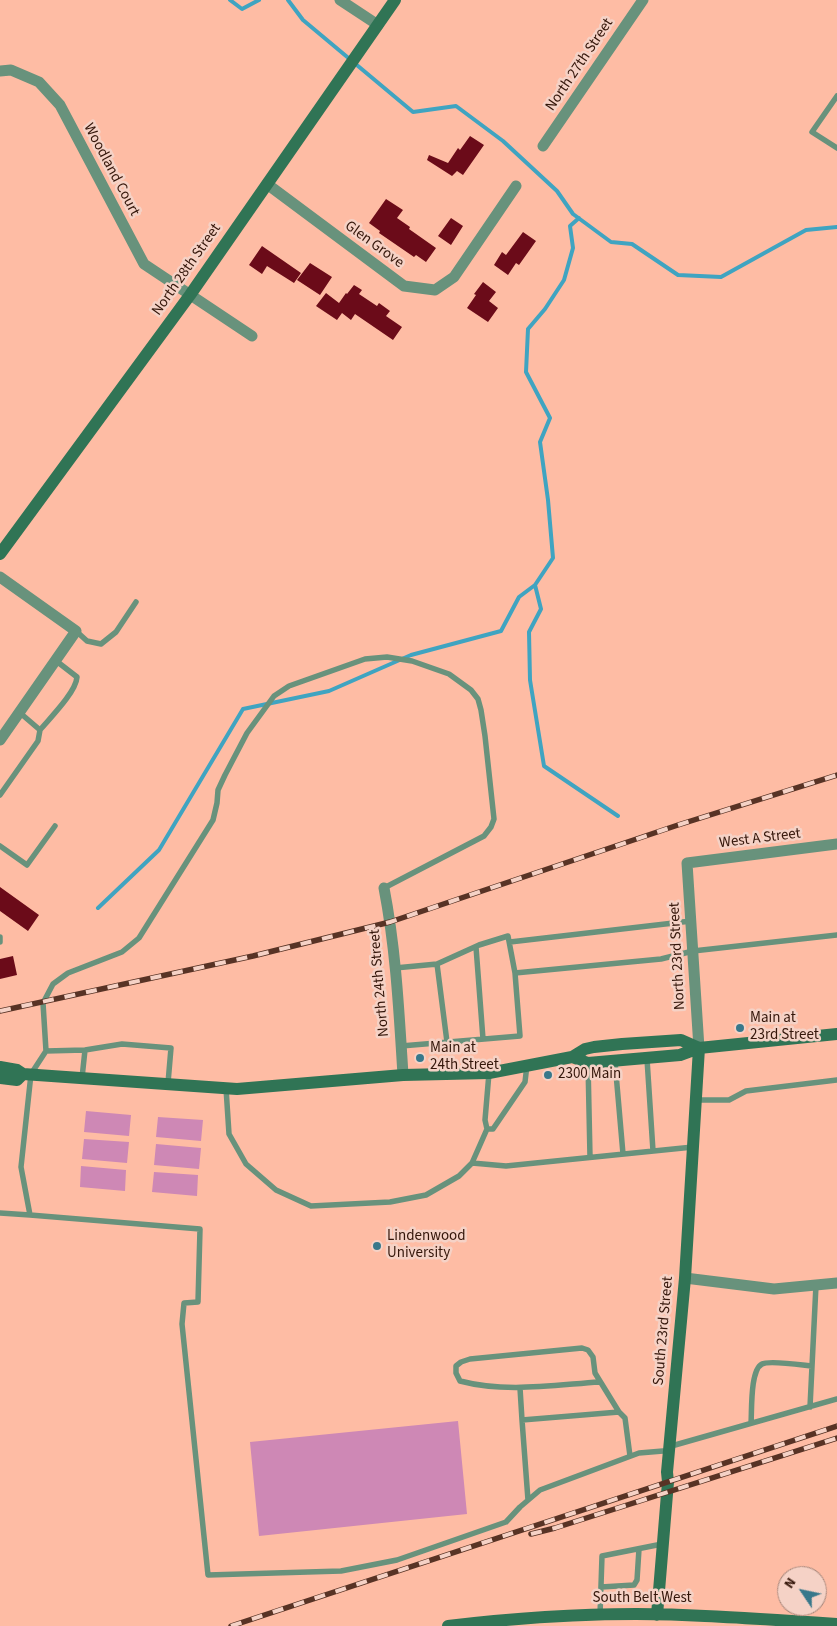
<!DOCTYPE html>
<html>
<head>
<meta charset="utf-8">
<style>
  body { margin:0 }
  #map { position:relative; width:837px; height:1626px; overflow:hidden; background:#febca4; font-family:"Source Sans 3",sans-serif }
  canvas { display:block }
  .north { position:absolute; left:777px; top:1566px; width:50px; height:50px; box-sizing:border-box; background:#f5d2c6; border:1px solid #a8877b; border-radius:50%; rotate:304deg; font-size:14px; font-weight:700; line-height:20px; text-align:center; color:#34160a }
  .north::after { content:''; display:block; margin:auto; width:18px; height:22px; background:#38788b; clip-path:polygon(50% 0,100% 100%,50% 72%,0 100%) }
</style>
</head>
<body>
<div id="map">
<canvas width="837" height="1626"></canvas>
<div class="north">N</div>
</div>
<script>
const ctx = document.querySelector('canvas').getContext('2d');
ctx.lineJoin = 'round';
function paint(path, color) {
  ctx.fillStyle = color;
  ctx.fill(path, 'evenodd');
}
function strokePath(path, color, width, dash) {
  ctx.strokeStyle = color;
  ctx.lineWidth = width;
  ctx.lineCap = dash ? 'butt' : 'round';
  ctx.setLineDash(dash || []);
  ctx.stroke(path);
}
function write(font, color, halo, rows, align = 'center') {
  ctx.font = font + ' "Source Sans 3",sans-serif';
  ctx.lineWidth = 5;
  ctx.setLineDash([]);
  ctx.textBaseline = 'middle';
  ctx.strokeStyle = halo;
  ctx.fillStyle = color;
  for (const [text, x, y, turn = 0] of rows) {
    ctx.save();
    ctx.translate(x, y);
    ctx.rotate((+turn || 0) * Math.PI / 180);
    ctx.textAlign = isNaN(turn) ? turn : align;
    if (halo) ctx.strokeText(text, 0, 0);
    ctx.fillText(text, 0, 0);
    ctx.restore();
  }
}
const green = new Path2D(`
  M86,1111L131,1115L129,1136L84,1132Z
  M158,1117L203,1120L201,1141L156,1137Z
  M84,1139L129,1142L127,1163L82,1159Z
  M156,1144L201,1148L199,1169L154,1165Z
  M81,1166L126,1170L125,1191L80,1187Z
  M154,1172L198,1175L197,1196L152,1192Z
  M458,1421L467,1514L259,1536L250,1442Z`);
const stream = new Path2D(`
  M230,0L242,9L259,0
  M288,0L303,20L413,112L456,106L503,141L557,191L573,214L611,242L632,244L678,275L721,277L806,230L837,227
  M579,218L570,226L573,248L564,280L545,309L528,329L526,372L550,418L540,442L548,500L553,558L535,585L541,609L529,632L530,680L544,766L618,816
  M98,908L159,850L243,709L329,691L411,655L501,631L519,597L535,585`);
const building = new Path2D(`
  M470,136L484,145L463,175L457,171L452,176L427,160L429,155L448,163L458,148L460,150Z
  M386,199L403,210L397,218L410,227L409,229L436,248L426,262L416,255L414,257L379,233L380,231L369,223Z
  M451,218L463,226L451,245L438,236Z
  M523,232L536,241L519,265L516,263L508,275L494,265L502,252L506,255Z
  M262,246L301,273L294,283L267,266L262,274L249,265Z
  M310,263L332,277L320,295L297,280Z
  M483,282L496,292L489,301L498,308L488,322L467,308L476,295L474,294Z
  M354,285L362,290L359,294L377,306L379,303L390,311L386,316L402,327L393,340L355,314L351,320L342,313L337,320L316,306L326,293L339,303L346,293L347,294Z
  M0,887L39,915L28,931L0,911Z
  M13,956L17,975L0,979V959Z`);
const lane = new Path2D(`
  M837,96L812,132L837,148
  M76,631L87,641L101,644L116,632L136,602
  M40,730C51,717 76,692 77,677L55,660
  M0,795L38,741L40,730L19,712
  M0,846L27,865L55,826
  M0,937V942
  M510,942L691,921
  M476,947L483,1039
  M437,964L447,1042
  M395,968L437,964L479,945L508,936L515,973L661,959L693,951L837,935
  M401,1046L520,1036L515,973
  M46,1051L43,1003L53,984L68,973L122,952L139,938L213,820L217,803L218,790L225,775L247,733L274,696L289,686L365,659L387,657L412,661L449,674L471,690L478,699L481,710L485,736L494,819L491,827L484,836L384,888
  M647,1059L653,1151
  M615,1062L623,1154
  M588,1063L590,1157
  M82,1078L85,1050
  M168,1083L171,1048L122,1044L85,1050L46,1051L31,1074L21,1167L30,1215L200,1229L198,1302L184,1303L182,1324L208,1575L341,1571L397,1560L506,1522L520,1507L540,1490L639,1453L663,1451
  M226,1088L229,1134L246,1164L276,1190L311,1206L390,1202L426,1195L459,1176L472,1163L487,1129L485,1120L489,1073
  M696,1100H729L746,1091L837,1080
  M487,1129H493L525,1082L527,1065
  M472,1163L506,1166L693,1147
  M0,1213L30,1215
  M599,1382C554,1385 505,1393 460,1381L456,1373V1366L461,1362L470,1359L582,1348L588,1350L593,1357L595,1373L619,1412
  M520,1388L522,1420
  M810,1407L816,1285
  M751,1423C752,1411 750,1370 762,1364C769,1360 802,1365 812,1366
  M675,1445L837,1399
  M528,1500L522,1420L619,1412L625,1418L630,1456
  M601,1587L634,1585L637,1580L639,1549
  M600,1615L602,1556L662,1544`);
const street = new Path2D(`
  M340,0L378,25
  M0,71L11,70L39,82L60,105L144,264L252,336
  M543,146L643,0
  M267,184L404,286L435,290L454,277L516,186
  M0,577L76,631L0,740
  M384,888C396,950 399,1012 403,1075
  M699,1048L687,863L837,844
  M685,1278L774,1289L837,1283`);
const secondary = new Path2D(`
  M0,554L190,295L395,0
  M572,1057L588,1063L680,1055L699,1048L837,1034
  M0,1067L17,1070L23,1074L237,1089L403,1075L489,1073L572,1057L585,1049L594,1047L622,1044L681,1040L699,1048
  M0,1078L17,1080L23,1074
  M657,1615L668,1482L667,1472L685,1278L699,1048
  M448,1626C532,1616 619,1611 705,1616C749,1618 793,1621 837,1624`);
const rail = new Path2D(`
  M0,1011L253,956L390,922L678,825L837,775
  M531,1534L555,1528L837,1438
  M231,1626L837,1426`);
const markers = [
  [740,1028,5,"#38788b"],
  [420,1058,5,"#38788b"],
  [548,1075,5,"#38788b"],
  [377,1246,5,"#38788b"]
];
const streetNames = [
  ["North 27th Street",580,65,-56],
  ["Woodland Court",111,170,62],
  ["Glen Grove",374,245,36],
  ["North 28th Street",187,270,-55],
  ["West A Street",760,839,-7],
  ["North 23rd Street",678,956,-93],
  ["North 24th Street",380,983,-95],
  ["South 23rd Street",664,1331,-85],
  ["South Belt West",642,1599]
];
const poiNames = [
  ["Main at",750,1019],
  ["23rd Street",750,1036],
  ["Main at",430,1049],
  ["24th Street",430,1066],
  ["2300 Main",558,1075],
  ["Lindenwood",387,1237],
  ["University",387,1254]
];
paint(green, '#ce88b5');
strokePath(stream, '#3fa4c1', 4);
paint(building, '#6b0b19');
strokePath(lane, '#68927c', 5.5);
strokePath(street, '#68927c', 11);
strokePath(secondary, '#307455', 12);
strokePath(rail, '#583325', 5.5);
strokePath(rail, '#f5d2c6', 4, [11]);
for (const [x, y, r, color] of markers) {
  const dot = new Path2D();
  dot.arc(x, y, r, 0, 2 * Math.PI);
  ctx.fillStyle = color;
  ctx.fill(dot);
  strokePath(dot, '#f5d2c6', 2);
}
write('15px', '#34160a', '#f5d2c6', streetNames);
write('15px', '#34160a', '#f5d2c6', poiNames, 'left');
</script>
</body>
</html>
